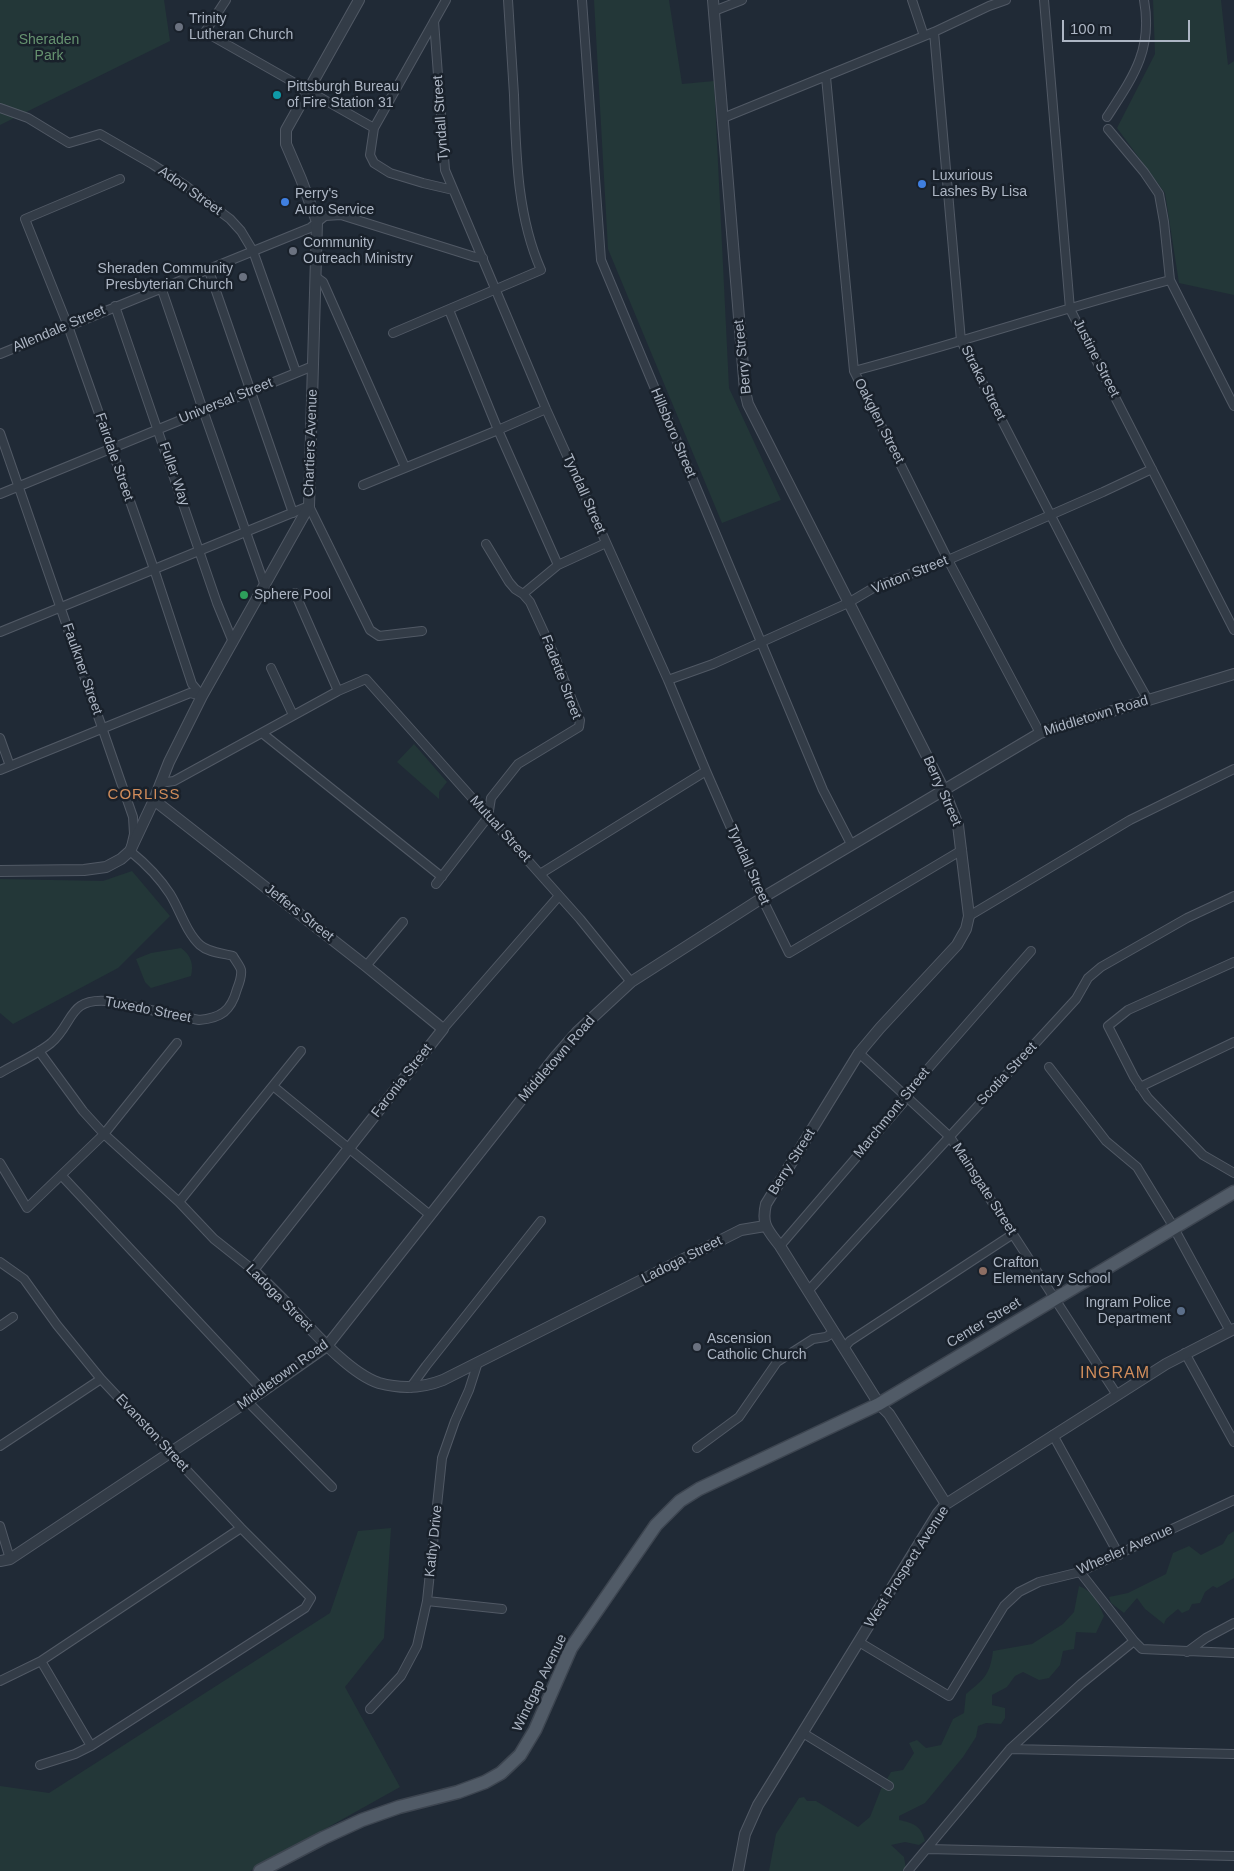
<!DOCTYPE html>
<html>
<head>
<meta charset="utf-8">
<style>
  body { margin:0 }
  #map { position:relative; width:1234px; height:1871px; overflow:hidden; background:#202a36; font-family:Helvetica,sans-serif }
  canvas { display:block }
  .scale { position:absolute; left:1062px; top:20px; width:128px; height:22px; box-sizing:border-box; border:2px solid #adb6c4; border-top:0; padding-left:6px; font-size:15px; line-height:18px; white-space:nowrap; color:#adb6c4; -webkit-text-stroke:4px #19212b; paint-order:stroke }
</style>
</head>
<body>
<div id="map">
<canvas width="1234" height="1871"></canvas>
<div class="scale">100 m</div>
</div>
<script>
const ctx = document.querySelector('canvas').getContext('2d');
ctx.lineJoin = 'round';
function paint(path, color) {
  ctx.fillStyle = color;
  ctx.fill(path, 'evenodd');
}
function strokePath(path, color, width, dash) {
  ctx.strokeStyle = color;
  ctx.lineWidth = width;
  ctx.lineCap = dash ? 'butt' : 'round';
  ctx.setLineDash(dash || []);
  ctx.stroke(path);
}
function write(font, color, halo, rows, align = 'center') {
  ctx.font = font + ' Helvetica,sans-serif';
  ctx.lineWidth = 5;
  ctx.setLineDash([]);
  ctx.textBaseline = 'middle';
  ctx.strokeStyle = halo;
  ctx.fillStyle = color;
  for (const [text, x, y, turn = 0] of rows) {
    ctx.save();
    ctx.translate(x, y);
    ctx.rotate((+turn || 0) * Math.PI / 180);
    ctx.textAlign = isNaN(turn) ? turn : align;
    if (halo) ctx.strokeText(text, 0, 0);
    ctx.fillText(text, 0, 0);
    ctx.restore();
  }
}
const green = new Path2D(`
  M0,0H164L170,41L0,125Z
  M594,0H669L682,84L714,81L729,388L781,500L722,523L608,249Z
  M1153,0H1221L1228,65L1234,61V295L1179,283L1165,193L1117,128L1155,54Z
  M414,744L447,782L439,792V799L397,762Z
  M132,871L170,916L118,968L13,1024L0,1013V879L103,881Z
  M181,948C191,955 194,965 191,976L151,988L145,982L136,959L151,953Z
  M391,1528L384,1638L345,1687L400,1787L250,1871H0V1786L49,1793L330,1613L358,1531Z
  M1234,1531V1578L1217,1588L1213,1586L1205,1592L1200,1603L1192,1604L1189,1610L1182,1613L1178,1609L1166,1619L1164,1624L1145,1609L1137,1598L1124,1613L1111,1603L1109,1597L1128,1593L1166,1574L1173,1553L1189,1546L1201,1555L1223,1544L1228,1535Z
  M1079,1586C1093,1591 1099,1604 1104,1616L1096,1633L1076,1632L1074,1649L1063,1651L1060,1665L1049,1678L1039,1680L1023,1672L1015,1676L1007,1687L992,1695V1705L1005,1708V1718L1001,1724L986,1723L978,1726L976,1737L963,1757L925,1803L899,1816V1820C914,1823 921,1826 925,1841L919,1845L905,1842L891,1845L904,1857L906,1869L904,1871H769L776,1834L799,1798L804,1797L807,1801H816L858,1827L870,1817L881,1789L891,1772L903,1770L914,1753L909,1743L917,1740L926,1748L941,1745L953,1719L964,1713L966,1694C984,1679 990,1675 993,1651L1032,1644L1063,1624L1074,1612Z`);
const minor = new Path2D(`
  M226,0L205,32L374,128
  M446,0L374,128L370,155L374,163L390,173L423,183L453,190
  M582,0L601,260L823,790L851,844
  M912,0L924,36
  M1044,0L1070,309L1234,630
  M714,11L742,0
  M434,21L445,170L546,409L668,680L706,771L758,890L789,953L962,850
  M934,32L961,341L1119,648L1148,700
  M826,77L854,371L948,560L1040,733
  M0,108L28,118L69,143L100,134L152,164L186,186L230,219L241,231L253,251L296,372
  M1107,117C1133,77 1153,50 1144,0
  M723,118L934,32L989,6L1006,0
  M1108,129L1144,172L1159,194L1164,222L1170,280L1234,406
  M120,179L25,219L68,326L154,569L192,684L202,696
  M208,268L293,513
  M316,277L323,282L405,467
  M161,287L203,410L265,586
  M115,306L217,603L233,642
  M449,310L498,430L558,565
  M393,333L541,270C517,216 516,154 514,95C512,63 510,32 508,0
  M0,354L310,228L325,216L341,215L475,257L483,258
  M854,371C960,343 1064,308 1170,280
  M0,433L133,817L134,834L130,851C146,864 159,877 170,894C180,910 186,932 200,945C209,953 223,953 233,956C235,960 240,966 241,970C242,976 239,984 237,989C231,1011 221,1018 199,1020L107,1001C68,998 74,1023 51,1043C36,1055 17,1063 0,1073
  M363,485L498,430L546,409
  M0,494L313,366
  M295,593L338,691
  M523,594L558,565L606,543
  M0,632L309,506L370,630L379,636L422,631
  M271,668L293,715
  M668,680L713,664L848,603L875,587L948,560L1103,492L1152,469
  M262,733L442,877
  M0,738L10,766
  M0,770L190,693L202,696
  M160,783L174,781L338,691L366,679L580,919L631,982
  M540,874L706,771
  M436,884L488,817L491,798L518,764L579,727L580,720L553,652L530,602L523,594L515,589L509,582L486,544
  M969,916L1130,820L1234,769
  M1234,962L1128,1010L1108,1026L1134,1077L1148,1098L1203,1155L1234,1173
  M366,966L403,922
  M443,1029L558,897
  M39,1051L83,1111L104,1134L179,1202L214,1239L253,1270
  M859,1053L950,1137L1117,1395
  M1049,1067L1106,1141L1137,1167L1170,1221L1230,1331
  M273,1086L430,1215
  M1140,1087L1234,1042
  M0,1163L27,1208L104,1134L177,1043
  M62,1176L263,1391
  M179,1202L301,1051
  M780,1246L903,1103L905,1095L1031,951
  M0,1262L24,1279L57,1325L101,1379L241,1528L311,1598L305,1608L91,1746L75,1754L40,1765
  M808,1291L1076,999L1088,978L1101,967L1187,918L1234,896
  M0,1326L13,1317
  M844,1348L850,1341L1013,1234
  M1185,1353L1234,1442
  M410,1388L426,1366L541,1221
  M247,1401L332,1487
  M1053,1435L1119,1555
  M0,1446L101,1379
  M697,1448L739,1417L777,1362L813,1339L826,1337L834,1332
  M0,1526L10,1559
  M1080,1572L1134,1641L1142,1649L1234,1653
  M427,1601L502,1609
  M859,1642L949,1696L1004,1606L1019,1592L1039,1582L1080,1572L1234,1500
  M1187,1652L1206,1638L1234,1623
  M41,1661L91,1746
  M0,1681L41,1661L241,1528
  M370,1709L401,1676L417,1646L427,1601L442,1458L455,1421L469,1390L478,1362
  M803,1733L889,1786
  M1010,1749L1234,1754
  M927,1849L1234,1856
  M908,1871L1010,1749L1081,1684L1134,1641`);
const tertiary = new Path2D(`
  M713,0L745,391L748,404L944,790L958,825L969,916L966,929L957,945L880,1028L859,1053L766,1204C761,1225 768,1230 780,1246L879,1404L889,1414L946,1504
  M154,800L366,966L443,1029L253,1270C266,1283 279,1295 291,1308C313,1331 350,1374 379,1383C401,1389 423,1388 443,1380L741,1230L765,1226
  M0,871L84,870L106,867L121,859L130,851L154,800L169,762L202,696L309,506L317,222L301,179L286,144V130L359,0
  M0,1561L10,1559L263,1391L327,1346L555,1057L577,1032L631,982L762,898L1040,733L1234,674
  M738,1871L745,1834L758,1805L938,1513L946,1504L1166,1364L1234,1329`);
const primary = new Path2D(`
  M260,1871L323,1838L362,1820L399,1807L458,1792L485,1782L501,1773L520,1755L535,1730L571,1648L656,1525L680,1501L699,1489L879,1404L1234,1192`);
const markers = [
  [179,27,5,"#6b7280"],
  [277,95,5,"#0f9aa8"],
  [922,184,5,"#3f7fe0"],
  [285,202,5,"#3f7fe0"],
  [293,251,5,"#6b7280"],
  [243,277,5,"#6b7280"],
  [244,595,5,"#2e9e5b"],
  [983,1271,5,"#8d6e63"],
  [1181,1311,5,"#5c6f8a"],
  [697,1347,5,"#6b7280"]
];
const poiNames = [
  ["Trinity",189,19],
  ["Lutheran Church",189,35],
  ["Pittsburgh Bureau",287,87],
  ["of Fire Station 31",287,103],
  ["Luxurious",932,176],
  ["Lashes By Lisa",932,192],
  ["Perry's",295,194],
  ["Auto Service",295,210],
  ["Community",303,243],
  ["Outreach Ministry",303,259],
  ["Sheraden Community",233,269,"right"],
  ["Presbyterian Church",233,285,"right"],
  ["Sphere Pool",254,595],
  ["Crafton",993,1263],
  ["Elementary School",993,1279],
  ["Ingram Police",1171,1303,"right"],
  ["Department",1171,1319,"right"],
  ["Ascension",707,1339],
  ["Catholic Church",707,1355]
];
const parkNames = [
  ["Sheraden",49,40],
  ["Park",49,56]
];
const streetNames = [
  ["Tyndall Street",441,118,-94],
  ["Adon Street",190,191,35],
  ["Allendale Street",59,329,-23],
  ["Berry Street",743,357,-96],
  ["Justine Street",1096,358,63],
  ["Straka Street",983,383,63],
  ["Universal Street",226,401,-22],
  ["Oakglen Street",879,421,63],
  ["Hillsboro Street",673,433,67],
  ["Chartiers Avenue",311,443,-88],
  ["Fairdale Street",114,457,71],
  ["Fuller Way",174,474,71],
  ["Tyndall Street",584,494,66],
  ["Vinton Street",910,575,-22],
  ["Faulkner Street",82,669,71],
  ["Fadette Street",561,677,69],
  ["Middletown Road",1096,716,-17],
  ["Berry Street",942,791,66],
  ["Mutual Street",500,829,48],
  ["Tyndall Street",748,865,66],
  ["Jeffers Street",299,913,38],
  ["Tuxedo Street",148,1010,11],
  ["Middletown Road",557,1059,-49],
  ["Scotia Street",1007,1074,-47],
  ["Faronia Street",402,1081,-52],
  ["Marchmont Street",892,1113,-51],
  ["Berry Street",792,1162,-58],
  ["Mainsgate Street",984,1189,57],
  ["Ladoga Street",682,1260,-27],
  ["Ladoga Street",279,1298,45],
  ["Center Street",984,1323,-31],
  ["Middletown Road",283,1375,-36],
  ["Evanston Street",152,1433,47],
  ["Kathy Drive",434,1541,-84],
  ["Wheeler Avenue",1125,1550,-24],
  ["West Prospect Avenue",907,1567,-57],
  ["Windgap Avenue",540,1683,-64]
];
const neighbourhoodNames = [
  ["CORLISS",144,795]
];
const quarterNames = [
  ["INGRAM",1115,1374]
];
paint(green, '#233738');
strokePath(minor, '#515965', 10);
strokePath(tertiary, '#515965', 12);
strokePath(primary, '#3d4550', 15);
strokePath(minor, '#333c47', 8);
strokePath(tertiary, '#333c47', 10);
strokePath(primary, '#515b67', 12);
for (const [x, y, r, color] of markers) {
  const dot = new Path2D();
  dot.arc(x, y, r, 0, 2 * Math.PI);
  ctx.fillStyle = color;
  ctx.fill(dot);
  strokePath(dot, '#19212b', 2);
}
write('14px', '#adb6c4', '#19212b', poiNames, 'left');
write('14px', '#669370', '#19212b', parkNames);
write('14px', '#adb6c4', '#19212b', streetNames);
ctx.letterSpacing = '1px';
write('15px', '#d18d5b', '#19212b', neighbourhoodNames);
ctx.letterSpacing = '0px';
ctx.letterSpacing = '1px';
write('16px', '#d18d5b', '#19212b', quarterNames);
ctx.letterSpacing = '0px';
</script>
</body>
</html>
